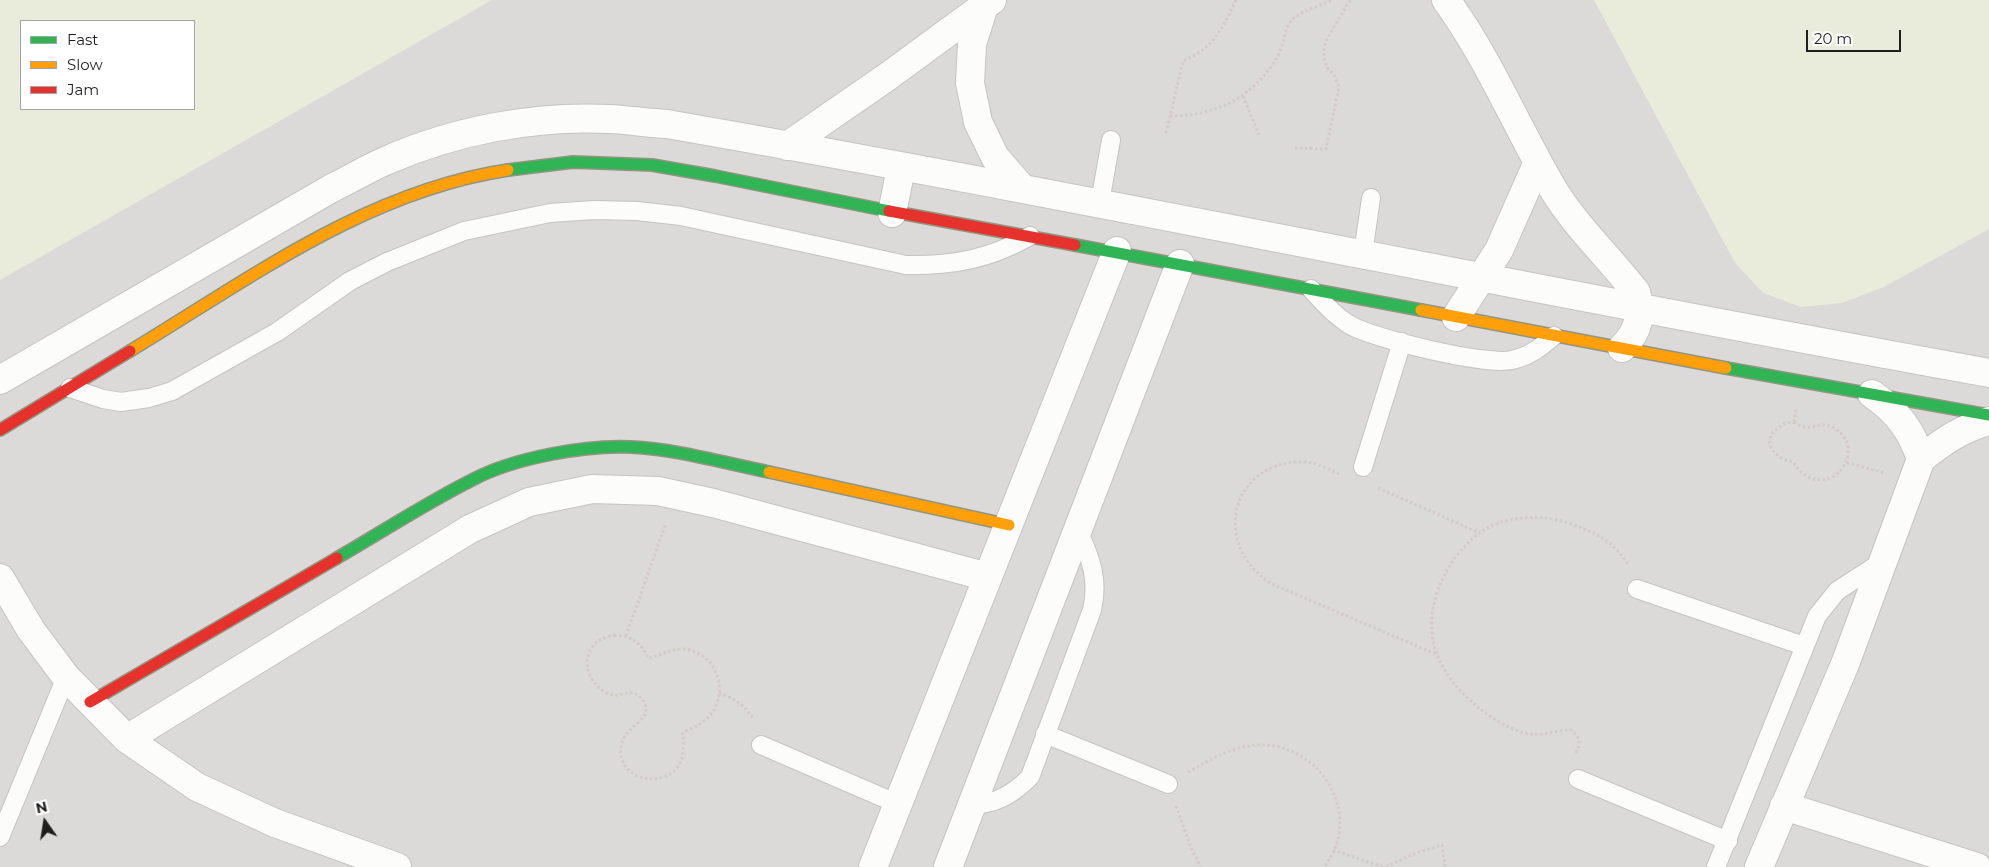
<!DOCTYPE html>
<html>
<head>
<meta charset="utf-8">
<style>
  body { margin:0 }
  #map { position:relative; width:1989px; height:867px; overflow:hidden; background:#ecebe7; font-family:Montserrat,sans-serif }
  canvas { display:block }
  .legend { position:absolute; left:20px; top:20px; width:175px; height:90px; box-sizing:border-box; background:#fff; border:1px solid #a5a5a5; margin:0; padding:6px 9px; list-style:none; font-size:15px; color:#1e1e1e }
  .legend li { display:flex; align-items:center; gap:10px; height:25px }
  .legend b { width:25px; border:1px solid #a5a5a5 }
  .north { position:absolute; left:20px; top:797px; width:50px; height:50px; -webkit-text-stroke:4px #fff; paint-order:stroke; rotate:347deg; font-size:14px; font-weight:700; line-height:20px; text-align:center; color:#1e1e1e }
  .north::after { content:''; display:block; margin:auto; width:18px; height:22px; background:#1e1e1e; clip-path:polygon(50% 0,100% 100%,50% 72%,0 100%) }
  .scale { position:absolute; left:1806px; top:30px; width:95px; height:22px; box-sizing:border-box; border:2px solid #1e1e1e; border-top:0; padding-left:6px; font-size:15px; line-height:18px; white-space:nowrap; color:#1e1e1e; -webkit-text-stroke:4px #fff; paint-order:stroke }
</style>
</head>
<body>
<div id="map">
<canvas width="1989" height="867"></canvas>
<ul class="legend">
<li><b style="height:6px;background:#30b455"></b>Fast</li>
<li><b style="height:6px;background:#ff9f0a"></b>Slow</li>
<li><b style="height:6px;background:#e5322d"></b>Jam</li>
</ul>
<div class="north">N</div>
<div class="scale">20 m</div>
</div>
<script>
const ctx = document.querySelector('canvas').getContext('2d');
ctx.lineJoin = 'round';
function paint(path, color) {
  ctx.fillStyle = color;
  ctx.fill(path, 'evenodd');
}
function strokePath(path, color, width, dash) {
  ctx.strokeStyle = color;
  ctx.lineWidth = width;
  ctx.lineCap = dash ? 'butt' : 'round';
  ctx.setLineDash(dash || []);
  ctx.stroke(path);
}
const residential = new Path2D(`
  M0,0H1989V867H0ZM21,21H194V109H21Z`);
const farmland = new Path2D(`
  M0,0H492L0,280ZM194,21V109H21V21Z
  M1594,0H1989V229L1884,287L1842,303L1801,307L1763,293L1735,263Z`);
const path = new Path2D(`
  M1243,96L1259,135
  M1170,116C1209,116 1242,103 1267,72C1272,66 1278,57 1281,49C1285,38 1284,27 1294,18C1304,10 1320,6 1332,0
  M1166,133L1183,61C1213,49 1223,28 1236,0
  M1295,148L1326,149L1339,87L1334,75L1327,68L1324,58V48L1327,39L1350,0
  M1794,422C1797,424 1801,427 1804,427C1818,429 1821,419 1837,430C1870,454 1823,508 1793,462C1779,459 1764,448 1772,433L1785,423Z
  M1794,422L1796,409
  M1847,463L1885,473
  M1339,474C1328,469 1315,462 1302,462C1231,461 1210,546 1272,584L1438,655
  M1378,488L1480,533
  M614,635C631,636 641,642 648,658C661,656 671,648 684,649C715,652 730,689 711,714C704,723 694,728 683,732C683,743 685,756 679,765C665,787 626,782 621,756C616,726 655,723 644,702C642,698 637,693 632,693C626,692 620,696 614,695C595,692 581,668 590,651C595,640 604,638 614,635Z
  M626,636L666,523
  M719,693C736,699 744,705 754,720
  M1576,753C1581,743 1580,737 1571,730C1557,730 1543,736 1530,734C1512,731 1493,719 1479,708C1460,693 1440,670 1434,645C1423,601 1452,546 1491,526C1512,516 1543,515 1565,522C1592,531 1613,539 1628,565
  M1188,772C1210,760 1232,746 1259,745C1321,743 1365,817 1324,867
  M1176,806L1191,848L1201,867
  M1333,850L1383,867
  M1386,867L1413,854L1442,845L1445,867`);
const lane = new Path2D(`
  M1100,202L1111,140
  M1363,254L1371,198
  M1311,289C1323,303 1335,316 1350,325C1374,339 1486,366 1512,360C1530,356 1541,347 1554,336
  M70,388L103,399L121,402L149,398L172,391L277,332L350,281L387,262L464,231L550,213L594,210L637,211L681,216L906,265C952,266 990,259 1030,236
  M1363,467L1402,342
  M1637,589L1804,646
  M1045,734L1168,784
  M761,745L898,804
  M1578,779L1728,841
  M972,805C996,804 1013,794 1030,777L1092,610C1099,580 1091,558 1078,531
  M0,837L66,677
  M1716,867L1817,616L1837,591L1883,561`);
const street = new Path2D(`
  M1446,0C1489,59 1516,126 1553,189C1576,227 1609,257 1636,292C1642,316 1639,331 1622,348
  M984,6L972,44L970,83L978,122L995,157L1021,187
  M787,146L887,77L992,0
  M892,213L901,168
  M1456,317L1499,250L1538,162
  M0,380L332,188C349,180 365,170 383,162C452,131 534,115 610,119C629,120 648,123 667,124C1109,201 1548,294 1989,373
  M1872,394C1898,412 1911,430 1921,459
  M0,578L31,630L66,677L127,739L197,787L275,823L397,867
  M127,739L470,529L529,502L592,489L658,491L713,503L988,577
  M1784,806L1977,867
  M873,867L1117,251
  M948,867L1180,264
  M1759,867L1845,664L1921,459C1942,442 1962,428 1989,421`);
const fast = new Path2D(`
  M508,170L573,162L652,165L715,176L889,211
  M1075,245L1421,310
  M1726,368L1989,415
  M337,558C382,532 426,503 472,480C513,458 584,445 631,447C677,449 724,463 769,472`);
const slow = new Path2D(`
  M1421,310L1726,368
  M130,351C249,279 367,191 508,170
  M769,472L1009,525`);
const jam = new Path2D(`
  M889,211L1075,245
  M0,430L130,351
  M90,702L337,558`);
paint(residential, '#dbdad8');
paint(farmland, '#e9ecda');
strokePath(lane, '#c5c4c3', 20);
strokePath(street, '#c5c4c3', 30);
strokePath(fast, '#919580', 14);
strokePath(slow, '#919580', 14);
strokePath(jam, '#919580', 14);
strokePath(path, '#d5cac7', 3, [2.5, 2.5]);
strokePath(lane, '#fcfcfb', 18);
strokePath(street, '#fcfcfb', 28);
strokePath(fast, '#30b455', 11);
strokePath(slow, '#ff9f0a', 11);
strokePath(jam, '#e5322d', 11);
</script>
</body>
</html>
